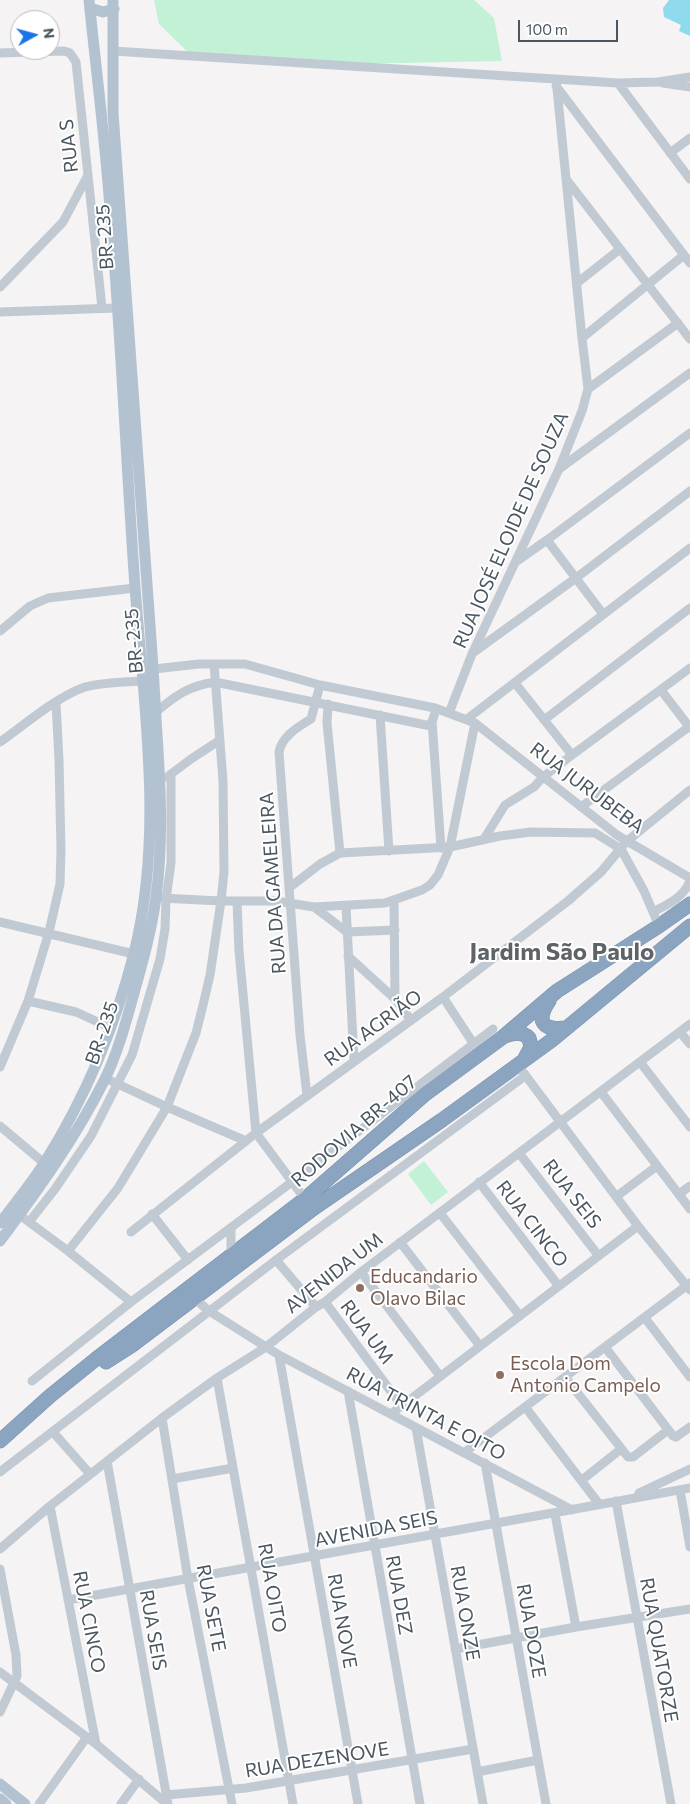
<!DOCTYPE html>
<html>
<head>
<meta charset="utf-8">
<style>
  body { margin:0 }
  #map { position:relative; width:690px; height:1804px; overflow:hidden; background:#f5f3f3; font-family:Commissioner,sans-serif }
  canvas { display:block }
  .north { position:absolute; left:10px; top:10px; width:50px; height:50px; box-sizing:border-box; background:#fff; border:1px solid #b7bbc0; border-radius:50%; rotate:83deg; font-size:14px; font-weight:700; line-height:20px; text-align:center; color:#4a5661 }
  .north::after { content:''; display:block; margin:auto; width:18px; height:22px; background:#1a73e8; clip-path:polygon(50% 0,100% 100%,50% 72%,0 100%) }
  .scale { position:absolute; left:518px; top:20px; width:100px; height:22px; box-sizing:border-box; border:2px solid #4a5661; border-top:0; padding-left:6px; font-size:15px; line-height:18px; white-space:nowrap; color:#4a5661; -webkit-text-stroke:4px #fff; paint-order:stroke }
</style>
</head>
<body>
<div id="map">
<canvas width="690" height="1804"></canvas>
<div class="north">N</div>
<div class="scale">100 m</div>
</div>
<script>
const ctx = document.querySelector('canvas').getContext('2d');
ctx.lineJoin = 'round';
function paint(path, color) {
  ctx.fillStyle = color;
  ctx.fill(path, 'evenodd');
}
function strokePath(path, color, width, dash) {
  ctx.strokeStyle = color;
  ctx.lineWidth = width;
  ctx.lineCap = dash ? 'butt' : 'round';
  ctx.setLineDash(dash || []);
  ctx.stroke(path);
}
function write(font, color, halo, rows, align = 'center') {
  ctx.font = font + ' Commissioner,sans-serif';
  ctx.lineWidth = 4;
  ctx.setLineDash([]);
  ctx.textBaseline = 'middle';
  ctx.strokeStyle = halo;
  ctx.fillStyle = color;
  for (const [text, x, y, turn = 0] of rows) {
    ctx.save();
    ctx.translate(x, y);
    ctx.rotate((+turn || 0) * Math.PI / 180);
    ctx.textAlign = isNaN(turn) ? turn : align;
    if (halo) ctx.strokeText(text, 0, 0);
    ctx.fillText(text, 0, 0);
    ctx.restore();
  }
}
const green = new Path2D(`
  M154,0H474L494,18L502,61L295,65L195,59L159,24Z
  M424,1161L448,1192L431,1205L408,1174Z`);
const water = new Path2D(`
  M669,0H690V36L679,31L681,25L664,17L663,8Z`);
const minor = new Path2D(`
  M113,51L618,83L658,82L690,77
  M0,53L64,51L70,53L76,62L102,308
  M618,83L690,179
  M663,83L690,87
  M556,86L690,263
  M670,153L690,138
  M566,179L690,339
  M577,283L620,249
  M0,287L63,222L88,175
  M0,312L117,308
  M582,338L684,255
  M588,389L678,323
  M559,469L690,373
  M547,540L603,614
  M517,561L547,540L690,433
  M0,631L30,606L48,598L135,588
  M474,652L576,578L690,491
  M154,669L199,664H245L320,685L435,708L475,723L617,835L690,878
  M515,683L572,755
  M661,690L690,728
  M328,704L327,723L340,853
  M156,712C176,695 189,686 215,682L431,726L436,709
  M449,713L472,654L559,469L582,411L588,389L582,338L556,79
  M380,715L389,851
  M467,719L690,548
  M544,720L690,608
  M432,721L441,848
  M0,742C24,725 58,696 85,687C104,682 125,682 143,681
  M167,777L191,759L220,740
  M581,807L690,726
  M484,839L505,805L534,787L543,777L572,755L690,668
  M289,888L320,864L340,853L450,847L500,836L531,832L595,833L621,849L644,891L659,926
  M161,898L221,901H276L314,907L385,903L422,890L430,885L438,875L450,847L475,723
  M394,900L395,999
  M237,901L239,951L256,1133L305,1199
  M346,906L354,1061
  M314,907L347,932
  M653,912C668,904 683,898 690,881
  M0,922L134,954
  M347,932L395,930
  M348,956L395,999L411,1020
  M443,997L473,1043
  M28,1001L76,1012L111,1028
  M680,1032L690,1044
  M640,1062L690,1127
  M0,1067L28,1001L49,932L60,884L61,850L59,760L56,703
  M523,1072L638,1226L690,1290
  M105,1078L167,1107L246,1141
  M601,1092L690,1209
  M307,1095L300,1035L279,752C282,736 298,727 311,719L320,685
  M0,1126L44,1163
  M519,1153L598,1255
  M479,1182L558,1285
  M679,1194L690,1186
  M617,1196L657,1166
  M440,1213L520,1316
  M152,1214L188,1260
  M25,1219L68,1251L131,1302
  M29,1222L55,1189L91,1136L132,1055L160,959L165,929L166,899L171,863V774
  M131,1232L256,1133L443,997L568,901L601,872L626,842L690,790
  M400,1242L480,1346
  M68,1251L118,1188L167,1107L196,1033L203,1005L210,975L221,901L224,872L223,781L214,664
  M231,1257V1228
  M276,1260L316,1307
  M361,1272L440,1376
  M194,1298L209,1311L279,1355L572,1510
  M325,1302L401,1405
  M645,1318L690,1377
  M605,1347L673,1436L676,1437L690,1427
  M279,1355L358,1804
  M565,1377L628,1457H633L668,1430
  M217,1378L293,1804
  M32,1381L131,1302L292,1182L493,1029
  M348,1391L420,1804
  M526,1408L599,1504
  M391,1414L638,1226
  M162,1418L188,1579L232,1804
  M416,1428L483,1804
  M53,1432L90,1474
  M465,1452L690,1283
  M107,1461L168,1804
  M485,1463L546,1804
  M0,1472L276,1260L525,1076
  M172,1479L233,1468
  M582,1480L621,1449
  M680,1490L690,1547
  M639,1493L690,1469
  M616,1501L671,1804
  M50,1506L96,1744
  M555,1514L576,1627
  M0,1549L50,1506L162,1418L217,1378L266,1347L316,1307L325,1302L361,1272L690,1024
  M0,1569L16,1655L17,1676L0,1712
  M68,1600C276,1563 483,1526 690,1488
  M455,1649L576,1627L690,1609
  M0,1672L96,1744L167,1804
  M477,1772L538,1760
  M166,1795L246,1788L473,1749
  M39,1804L87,1737
  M121,1804L139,1779`);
const major = new Path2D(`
  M90,8L103,12L114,9
  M0,1223C15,1203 32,1183 45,1162C86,1096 115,1028 134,953C164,834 144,708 135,587C126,461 121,334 110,208C105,138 96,69 89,0
  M0,1241C39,1189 76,1137 105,1079C118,1052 126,1022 134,993C143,961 152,929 156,897C164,838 160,778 156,719C154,679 151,638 148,598L113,113V0
  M0,1784L25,1804
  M0,1799L6,1804`);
const highway = new Path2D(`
  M549,1001C535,1021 543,1031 566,1028
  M505,1036C514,1033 522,1031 529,1038L531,1047L525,1058
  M106,1362L131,1346L314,1208L442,1120L552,1040L690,926
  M0,1441L50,1396L96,1359L305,1199L424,1095L503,1037L557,991L659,926L690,904`);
const markers = [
  [360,1288,5,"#8d6e63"],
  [500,1375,5,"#8d6e63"]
];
const streetNames = [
  ["RUA S",69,146,-96],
  ["BR-235",105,237,-94],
  ["RUA JOSÉ ELOIDE DE SOUZA",511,530,-66],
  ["BR-235",134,641,-95],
  ["RUA JURUBEBA",587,788,37],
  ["RUA DA GAMELEIRA",273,883,-94],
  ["RUA AGRIÃO",373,1028,-36],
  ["BR-235",102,1033,-71],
  ["RODOVIA BR-407",354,1131,-41],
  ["RUA SEIS",572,1194,52],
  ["RUA CINCO",532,1224,52],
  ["AVENIDA UM",334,1273,-38],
  ["RUA UM",367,1332,53],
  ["RUA TRINTA E OITO",426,1414,28],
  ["AVENIDA SEIS",376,1529,-11],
  ["RUA OITO",272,1588,80],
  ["RUA DEZ",399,1595,80],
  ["RUA SETE",211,1608,79],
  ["RUA ONZE",465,1613,80],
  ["RUA NOVE",342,1621,80],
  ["RUA CINCO",89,1622,79],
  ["RUA SEIS",153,1630,80],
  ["RUA DOZE",531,1631,80],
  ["RUA QUATORZE",659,1650,80],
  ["RUA DEZENOVE",317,1760,-9]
];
const educationNames = [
  ["Educandario",370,1277],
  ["Olavo Bilac",370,1299],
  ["Escola Dom",510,1364],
  ["Antonio Campelo",510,1386]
];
const districtNames = [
  ["Jardim São Paulo",562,952]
];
paint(green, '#c3f1d5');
paint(water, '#90daee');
strokePath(highway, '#7690ad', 15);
strokePath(minor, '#c1cad2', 9);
strokePath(major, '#b3c2d1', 11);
strokePath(highway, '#8ba5c1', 14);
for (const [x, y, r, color] of markers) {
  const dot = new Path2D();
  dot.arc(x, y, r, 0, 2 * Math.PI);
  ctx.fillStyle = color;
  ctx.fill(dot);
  strokePath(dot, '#fff', 2);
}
write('19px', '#4a5661', '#fff', streetNames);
write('19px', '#785e54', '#fff', educationNames, 'left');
write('bold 24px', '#5f6368', '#fff', districtNames);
</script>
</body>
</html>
